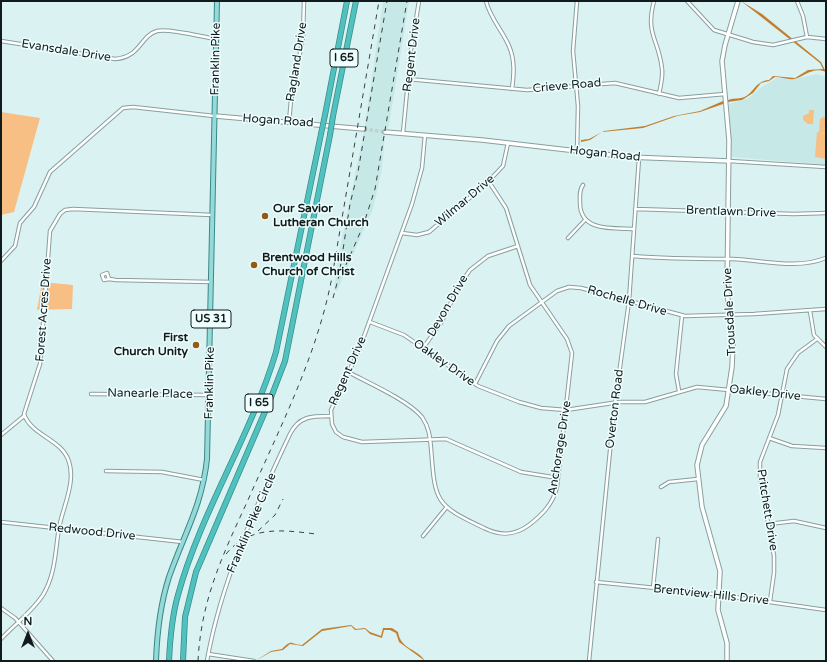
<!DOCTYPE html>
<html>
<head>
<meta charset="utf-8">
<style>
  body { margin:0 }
  #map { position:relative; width:827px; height:662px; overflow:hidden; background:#daf3f2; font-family:"Varela Round",sans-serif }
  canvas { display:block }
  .frame { position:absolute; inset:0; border:2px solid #121b1b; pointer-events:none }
  .north { position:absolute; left:8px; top:614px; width:40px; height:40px; -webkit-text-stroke:3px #effefe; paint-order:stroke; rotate:0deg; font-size:11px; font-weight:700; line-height:16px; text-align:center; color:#121b1b }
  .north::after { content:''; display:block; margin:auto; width:14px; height:18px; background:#121b1b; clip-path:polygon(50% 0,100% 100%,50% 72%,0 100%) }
</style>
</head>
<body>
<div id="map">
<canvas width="827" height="662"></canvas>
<div class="frame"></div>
<div class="north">N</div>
</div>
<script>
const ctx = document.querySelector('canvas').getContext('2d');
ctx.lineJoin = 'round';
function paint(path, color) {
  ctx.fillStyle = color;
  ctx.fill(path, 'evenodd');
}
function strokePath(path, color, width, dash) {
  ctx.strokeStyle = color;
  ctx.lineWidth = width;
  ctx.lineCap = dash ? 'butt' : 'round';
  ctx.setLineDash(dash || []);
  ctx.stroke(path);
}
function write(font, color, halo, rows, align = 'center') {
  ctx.font = font + ' "Varela Round",sans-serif';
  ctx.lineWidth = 3;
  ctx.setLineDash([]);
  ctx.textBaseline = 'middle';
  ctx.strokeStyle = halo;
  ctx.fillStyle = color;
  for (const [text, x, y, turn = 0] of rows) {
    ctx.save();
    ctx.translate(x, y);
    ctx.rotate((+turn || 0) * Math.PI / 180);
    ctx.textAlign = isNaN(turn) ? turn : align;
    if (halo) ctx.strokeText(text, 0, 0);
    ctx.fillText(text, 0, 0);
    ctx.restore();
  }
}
const built = new Path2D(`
  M383,1H409L389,125L385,134L382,169L373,209L337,291L334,290L339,253L364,131Z
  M817,74L826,77V165L732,157L729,104L749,98L760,88L777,78L794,79Z`);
const green = new Path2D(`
  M809,110H814L813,124H808L803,120V116L809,113Z
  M1,112L40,118L14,212L1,215Z
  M823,117L826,118V133H820L826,134V159L815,157L817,132H819L820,119Z
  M42,282L73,285L72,309L37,310Z`);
const water = new Path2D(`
  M741,1L762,14L821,62L826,72C813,66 804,77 794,79C788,80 781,77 775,77L769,81L761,83L753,93L742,100L728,102V100C733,98 736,99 741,98C753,96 754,81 769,80L773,76L795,78L808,70L823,69L820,63Z
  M723,101V104L700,112L677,116L643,128L602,132L590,140L581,142V140L589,139L604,131L645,126L674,116L700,111Z
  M351,625L356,629L365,628L370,632L381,636L383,628H392L398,632C401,650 417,648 425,661L399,642L396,633L390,630H384L382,638L370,634L365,629L355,630L351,626L322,631L303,646L290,644L283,650L271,652L255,661L271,651L282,649C293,638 290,645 302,645L322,629Z`);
const secondaryTunnel = new Path2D(`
  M364,129L385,132`);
const street = new Path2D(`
  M486,1C490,18 502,30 509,46C515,60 514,74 512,89
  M654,1C645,35 659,39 662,69C663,77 661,85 659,94
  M687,1L714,30L753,42L773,45L807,37L826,39
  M797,1L803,16L807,37
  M1,41L115,59C141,57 140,36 157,31C169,28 202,37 216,39
  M408,79L527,90L615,83L679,98L725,94
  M289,122L291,100L303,37L304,1
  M403,133L411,50L419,1
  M425,135L422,168L412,204L359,350L331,410L332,424L336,432L343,437L362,442L446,439L521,472L558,478
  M577,151L578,106L573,51L577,1
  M729,161L826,167
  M583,185C579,190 580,196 580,203C580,232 613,228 634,229
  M635,209L794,214L826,213
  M402,233L417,235L429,232L486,184L503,166L508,143
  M568,238L585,220
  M633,256C666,259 699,259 732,259C764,260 795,270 826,258
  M1,261L15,246L20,223L34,207L50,172L123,108L133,107L214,116
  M109,279L104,280L102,275L107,273L109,279L116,280L211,282
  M810,311L814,335L826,347
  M370,322L404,335L478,386L519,402L541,408L566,410L619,402H645L697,387L826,399
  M423,348L441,323L459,286L470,270L488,256L518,246
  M350,373C369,383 409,401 422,417C429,427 430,437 431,448C435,502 435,505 484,528C500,536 514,536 529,525C542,515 553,504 557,487L572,353L567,339L530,285L506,208L489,182
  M475,384L497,341L509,326L557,291L569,287L581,288L685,316L754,314L826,309
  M679,391L676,374L682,316
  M91,394L209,395
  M1,435L24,416
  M769,438L792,446L826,448
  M106,471L162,472L204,480
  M661,487L669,482L698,479
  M1,522L183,542
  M769,524L794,521L826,528
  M423,536L446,508
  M596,582L706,593L826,610
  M653,588L658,539
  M770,601L774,573V556L760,477V462L778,415L787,369L798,353L817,339
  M1,608L15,618L53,661
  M1,639C15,624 32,612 43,595C56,573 55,551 59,528C63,506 77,481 68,459C60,439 31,435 24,414L40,364L50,231L60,214L65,210L73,209L212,215
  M208,654L254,661
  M207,661C221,581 256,506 290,434C299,416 312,416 330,416
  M589,661L614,411L629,301L639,158`);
const secondary = new Path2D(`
  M215,116L364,129
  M385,132L482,140L629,157L729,161
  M727,661V643L718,610L720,571L702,507L697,465L702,445L726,406L732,367L733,343L727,292L729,140L722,61L725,45L738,1`);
const primary = new Path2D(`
  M156,661C157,632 160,605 169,577C184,534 202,506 207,459L217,1`);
const highway = new Path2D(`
  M325,115L347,1
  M333,116L356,1
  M169,661C170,639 172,616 178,595C201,511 251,436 276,352L321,134
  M183,661L185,617L196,572L270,400L285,361L330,135`);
const rail = new Path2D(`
  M342,274L363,226L375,189L407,1
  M333,298L339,276L350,204L358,172L387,1
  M258,531L275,515L283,499
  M226,554C250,525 283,530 316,534
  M198,661C201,600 223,554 248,500C280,427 317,356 332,277L379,1`);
const highwayBridge = new Path2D(`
  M321,134L325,115
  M330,135L333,116`);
const markers = [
  [265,216,4,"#935c14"],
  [254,265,4,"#935c14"],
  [196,345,4,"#935c14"]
];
const shields = [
  [344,58,28],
  [211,319,40],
  [259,403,28]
];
const shieldNames = [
  ["I 65",344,58],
  ["US 31",211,319],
  ["I 65",259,403]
];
const streetNames = [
  ["Evansdale Drive",66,51,9],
  ["Regent Drive",412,55,-83],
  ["Franklin Pike",216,59,-89],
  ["Ragland Drive",297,62,-81],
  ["Crieve Road",567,86,-5],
  ["Hogan Road",278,121,4],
  ["Hogan Road",605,154,6],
  ["Wilmar Drive",465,201,-40],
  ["Brentlawn Drive",731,212,2],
  ["Rochelle Drive",627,301,16],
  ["Devon Drive",448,306,-60],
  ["Forest Acres Drive",44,310,-86],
  ["Trousdale Drive",730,312,-93],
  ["Oakley Drive",444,363,35],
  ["Regent Drive",348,371,-66],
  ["Franklin Pike",210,383,-89],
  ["Oakley Drive",765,393,6],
  ["Nanearle Place",150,394,1],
  ["Overton Road",615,409,-83],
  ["Anchorage Drive",560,448,-81],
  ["Pritchett Drive",767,510,81],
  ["Franklin Pike Circle",252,523,-67],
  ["Redwood Drive",92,532,6],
  ["Brentview Hills Drive",711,595,6]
];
const poiNames = [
  ["Our Savior",273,209],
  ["Lutheran Church",273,223],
  ["Brentwood Hills",262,258],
  ["Church of Christ",262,272],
  ["First",188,338,"right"],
  ["Church Unity",188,352,"right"]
];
paint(built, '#c6e8e7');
paint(green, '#f7bf84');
paint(water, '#c18031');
strokePath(secondaryTunnel, '#bcd3d2', 3.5, [3.5, 2]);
strokePath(street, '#889f9e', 4.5);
strokePath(secondary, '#889f9e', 5.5);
strokePath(primary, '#3a8886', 6);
strokePath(highway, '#3a8886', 6);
strokePath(street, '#fff', 2.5);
strokePath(secondary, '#fff', 3.5);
strokePath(primary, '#95dad9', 4);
strokePath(highway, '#4fc2c0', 4.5);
strokePath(rail, '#364242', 1, [5, 5]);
strokePath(highwayBridge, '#3a8886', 6, []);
strokePath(highwayBridge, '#4fc2c0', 4.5);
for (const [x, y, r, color] of markers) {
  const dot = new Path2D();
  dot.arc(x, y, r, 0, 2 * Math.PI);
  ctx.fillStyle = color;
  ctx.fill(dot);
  strokePath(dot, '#effefe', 1.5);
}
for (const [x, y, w] of shields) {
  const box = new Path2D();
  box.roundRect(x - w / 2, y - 9, w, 18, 3);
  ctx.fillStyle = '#effefe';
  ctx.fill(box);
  strokePath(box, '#121b1b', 1);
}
write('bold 11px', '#121b1b', null, shieldNames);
write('12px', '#121b1b', '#effefe', streetNames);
write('bold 12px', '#121b1b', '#effefe', poiNames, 'left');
</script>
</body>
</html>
